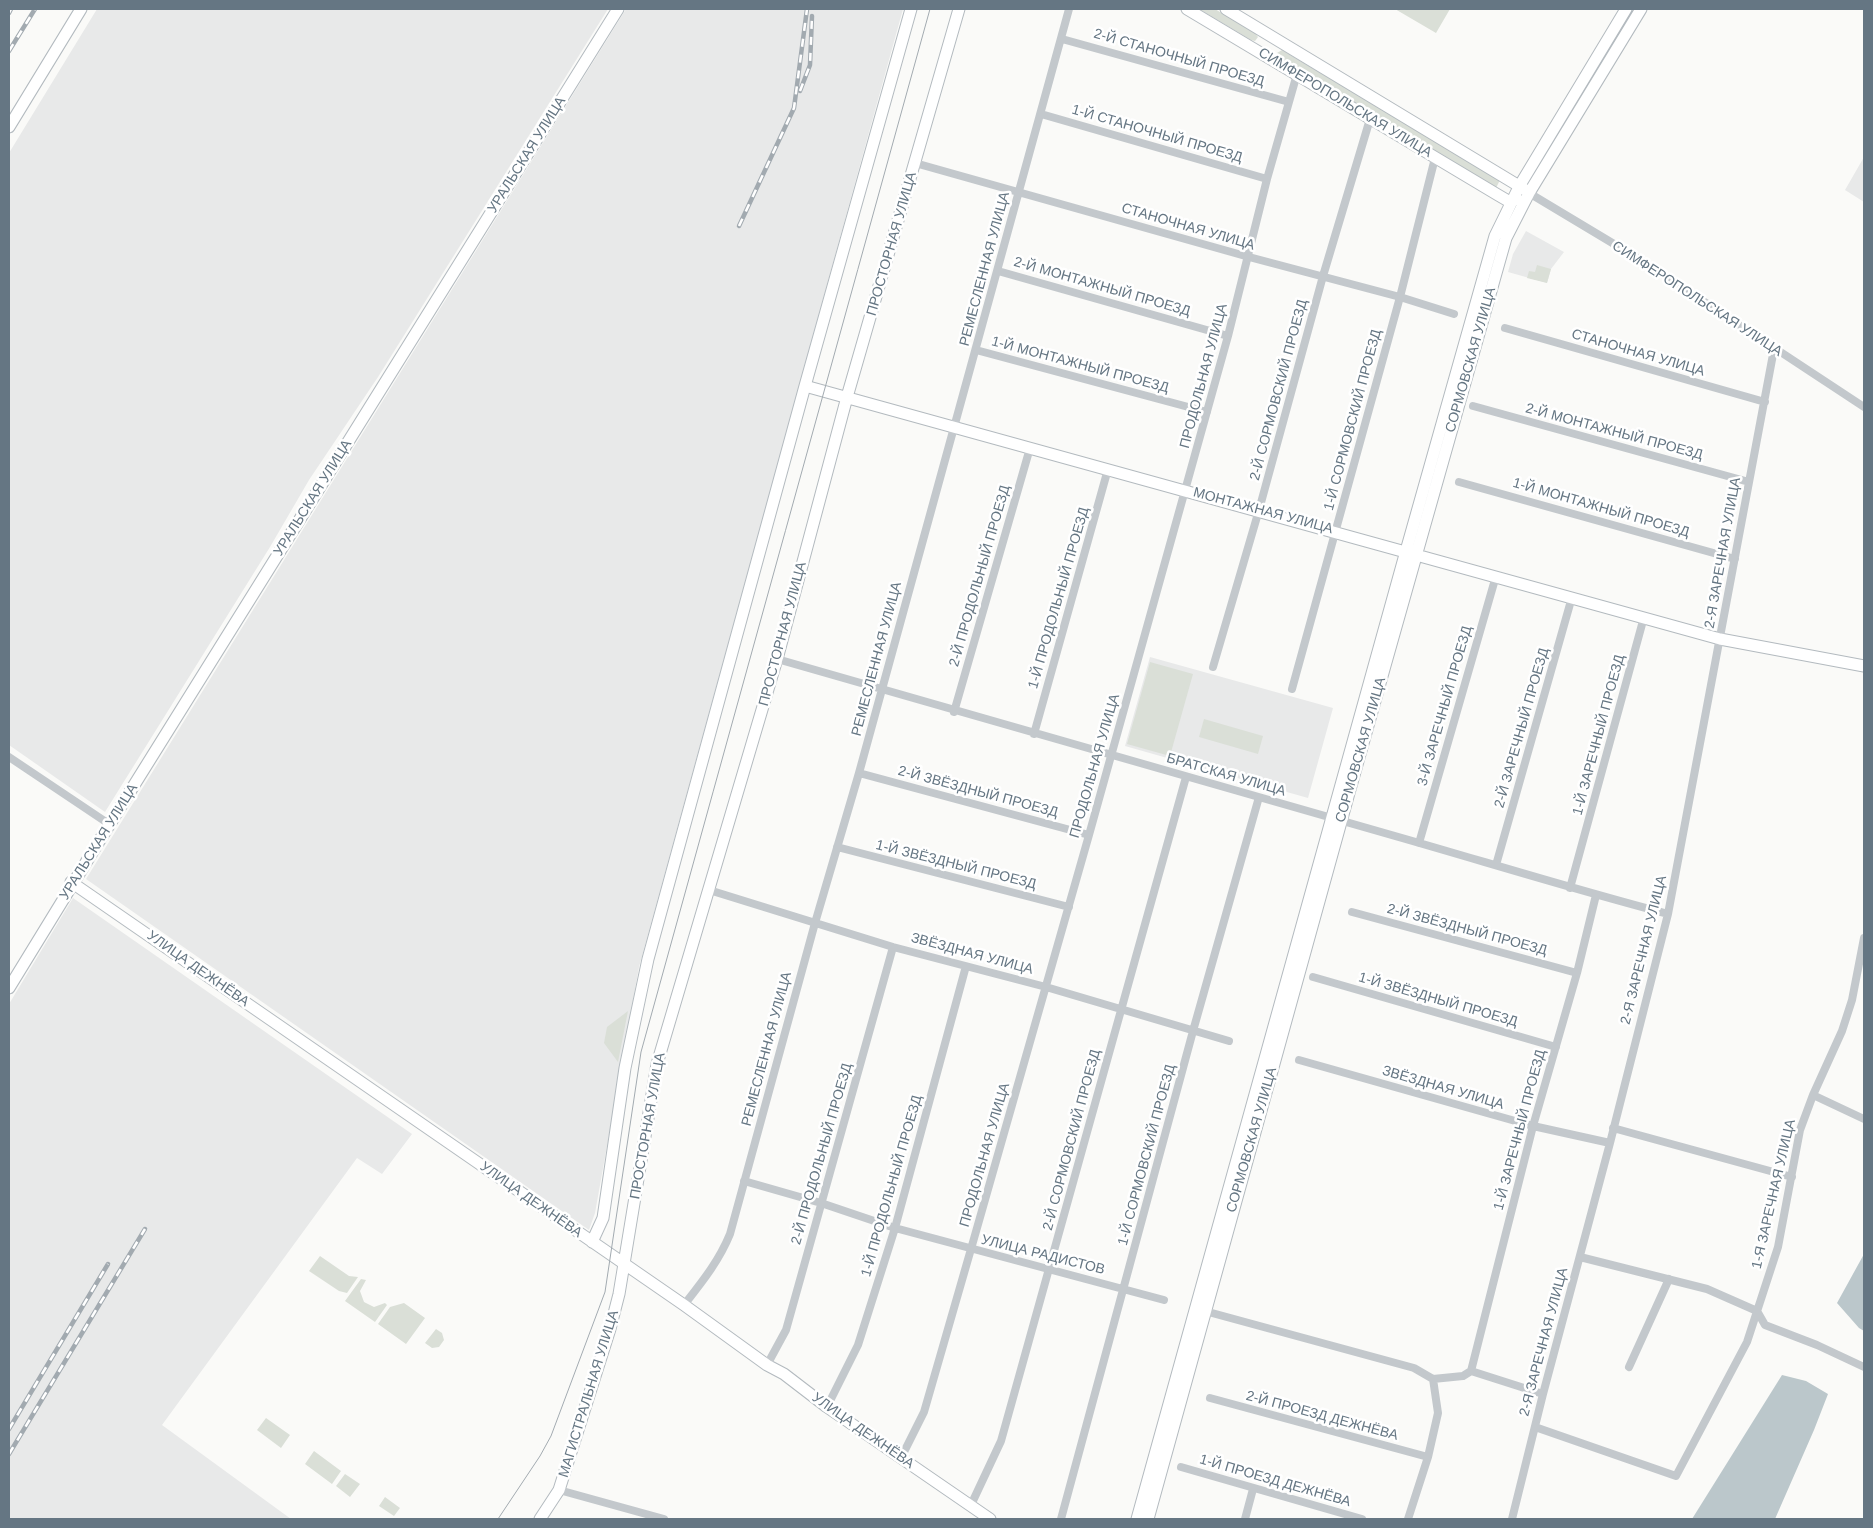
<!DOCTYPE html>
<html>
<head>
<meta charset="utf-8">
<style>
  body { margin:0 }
  #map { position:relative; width:1873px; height:1528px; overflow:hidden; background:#fafaf8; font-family:Helvetica,sans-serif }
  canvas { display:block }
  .frame { position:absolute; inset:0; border:10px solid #657683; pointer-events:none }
</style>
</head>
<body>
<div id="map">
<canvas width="1873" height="1528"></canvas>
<div class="frame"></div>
</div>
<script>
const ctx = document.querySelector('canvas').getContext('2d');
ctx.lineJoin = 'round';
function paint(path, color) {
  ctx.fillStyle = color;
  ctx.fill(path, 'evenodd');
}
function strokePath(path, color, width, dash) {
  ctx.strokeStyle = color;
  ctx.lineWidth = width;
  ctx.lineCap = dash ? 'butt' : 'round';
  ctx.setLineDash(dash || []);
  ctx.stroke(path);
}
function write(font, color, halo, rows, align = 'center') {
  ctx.font = font + ' Helvetica,sans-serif';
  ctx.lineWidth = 5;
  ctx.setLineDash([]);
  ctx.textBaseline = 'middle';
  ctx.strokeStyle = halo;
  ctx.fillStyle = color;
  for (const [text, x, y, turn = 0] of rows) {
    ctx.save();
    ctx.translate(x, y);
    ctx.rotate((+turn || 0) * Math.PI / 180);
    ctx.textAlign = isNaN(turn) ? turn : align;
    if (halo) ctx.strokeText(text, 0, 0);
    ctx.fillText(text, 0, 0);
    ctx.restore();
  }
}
const built = new Path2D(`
  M97,9H608L378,377L309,480L270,547L105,812L9,745V153Z
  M626,9H903L639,967L595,1213L589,1230L86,879Z
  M1864,157V202L1845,190Z
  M1526,231L1564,252L1551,269L1547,283L1508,272L1513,254Z
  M1150,657L1333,708L1308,798L1125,746Z
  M73,898L412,1134L382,1174L357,1158L162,1425L291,1519H9V1004Z`);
const green = new Path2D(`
  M1199,9H1215L1255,33L1258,37L1255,41L1251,40Z
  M1395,9H1450L1436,33Z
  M1282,50L1500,180L1496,188L1279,57L1277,53Z
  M1537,265L1551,269L1547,283L1527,278L1529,271L1535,272Z
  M1150,662L1193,674L1170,756L1127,744Z
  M1204,719L1263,736L1258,754L1199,737Z
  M628,1011L618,1062L604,1043L607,1027Z
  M320,1256L349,1276L358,1277L347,1293L339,1291L309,1271Z
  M361,1279L366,1280L360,1291L364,1302L374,1307L385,1303L387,1305L375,1322L345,1301Z
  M404,1303L425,1318L406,1344L378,1324L390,1307Z
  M436,1329L442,1333L444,1340L439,1347L432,1348L425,1343Z
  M266,1418L290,1435L281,1448L257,1430Z
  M314,1451L341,1471L332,1484L305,1464Z
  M345,1474L360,1484L350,1497L336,1486Z
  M385,1497L400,1508L394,1516L379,1506Z`);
const water = new Path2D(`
  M1864,1254V1331L1859,1328L1837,1303Z
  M1782,1375L1806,1381L1828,1394L1814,1430L1775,1519H1692Z`);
const street = new Path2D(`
  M1062,39L1289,102
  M1041,114L1267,179
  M915,163L1249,257L1400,297L1454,314
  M1529,193L1644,262L1864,407
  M998,271L1228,336
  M1505,328L1765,402
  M976,350L1207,412
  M1473,406L1749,482
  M1459,482L1735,559
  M777,659C983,720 1189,778 1395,836C1486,862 1576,890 1668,914
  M1213,667L1259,510L1323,276L1370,119
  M1292,689L1400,297L1435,158
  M954,712L1030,448
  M1034,734L1108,469
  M9,757L109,824
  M859,773L1089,835
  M1419,843L1496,576
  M837,847L1069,907
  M1496,865L1572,597
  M1570,888L1644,617
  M709,890L893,947L1046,987L1229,1041
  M1352,912L1577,973
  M1313,977L1556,1047
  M1299,1060L1533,1126L1610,1143
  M1813,1095L1864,1119
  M1613,1128L1792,1177
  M744,1181L821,1203L895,1228L1164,1300
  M1580,1257L1707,1289L1757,1311L1765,1325L1817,1345L1864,1367
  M684,1305C702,1282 719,1261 730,1234L815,923L859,773L1069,9
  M1201,1310L1414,1368L1433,1379L1463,1376L1471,1371L1543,1394
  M767,1365L786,1330L893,947
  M1629,1367L1669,1279
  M1471,1371L1533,1126L1577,973L1596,895
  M1210,1398L1428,1457
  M827,1407L858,1345L895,1228L966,966
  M1535,1427L1676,1476L1747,1342L1778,1247L1800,1130L1813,1095L1842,1031L1852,1000L1864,938
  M901,1458L924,1412L971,1249L1089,835L1228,336L1267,179L1297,74
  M1181,1467L1362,1519
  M559,1490L664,1519
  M971,1505L1001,1441L1186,777
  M1061,1519L1193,1031L1259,797
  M1245,1519L1253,1489
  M1408,1519L1428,1457L1438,1413L1433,1379
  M1512,1519L1543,1394L1610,1143L1668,914L1774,349`);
const secondary = new Path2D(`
  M1187,9L1498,195L1510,202L1517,199
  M1226,9L1524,189
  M9,127L81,9
  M805,386L1720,639L1864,666
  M71,882L684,1305L767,1365L784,1374L827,1407L990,1519
  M9,988L93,851L618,9
  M592,1242L603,1218L625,1068L648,959L805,386L911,9
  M540,1519L559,1490L610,1329L619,1294L657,1064L777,659L847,397L959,9
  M1137,1519L1406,551L1495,236L1520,185L1626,9
  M1148,1519L1349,793L1506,238L1529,193L1641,9`);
const tram = new Path2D(`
  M498,1519L540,1456L551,1436L605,1292L641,1052L930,9`);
const rail = new Path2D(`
  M9,13L11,9
  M9,51L35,9
  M800,91L810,65L812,16
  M739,226L794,108L807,9
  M9,1429L108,1264
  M9,1454L145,1229`);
const streetNames = [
  ["2-Й СТАНОЧНЫЙ ПРОЕЗД",1179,58,16],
  ["СИМФЕРОПОЛЬСКАЯ УЛИЦА",1345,103,31],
  ["1-Й СТАНОЧНЫЙ ПРОЕЗД",1157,134,16],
  ["УРАЛЬСКАЯ УЛИЦА",527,155,-58],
  ["СТАНОЧНАЯ УЛИЦА",1188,227,16],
  ["ПРОСТОРНАЯ УЛИЦА",892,244,-74],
  ["РЕМЕСЛЕННАЯ УЛИЦА",985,269,-75],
  ["2-Й МОНТАЖНЫЙ ПРОЕЗД",1102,287,16],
  ["СИМФЕРОПОЛЬСКАЯ УЛИЦА",1697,299,33],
  ["СТАНОЧНАЯ УЛИЦА",1638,353,16],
  ["СОРМОВСКАЯ УЛИЦА",1471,360,-74],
  ["1-Й МОНТАЖНЫЙ ПРОЕЗД",1080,365,15],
  ["ПРОДОЛЬНАЯ УЛИЦА",1204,376,-75],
  ["2-Й СОРМОВСКИЙ ПРОЕЗД",1279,390,-75],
  ["1-Й СОРМОВСКИЙ ПРОЕЗД",1353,420,-75],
  ["2-Й МОНТАЖНЫЙ ПРОЕЗД",1614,432,15],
  ["УРАЛЬСКАЯ УЛИЦА",313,498,-58],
  ["1-Й МОНТАЖНЫЙ ПРОЕЗД",1601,508,16],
  ["МОНТАЖНАЯ УЛИЦА",1263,511,15],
  ["2-Я ЗАРЕЧНАЯ УЛИЦА",1723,553,-80],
  ["2-Й ПРОДОЛЬНЫЙ ПРОЕЗД",980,576,-74],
  ["1-Й ПРОДОЛЬНЫЙ ПРОЕЗД",1059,598,-74],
  ["ПРОСТОРНАЯ УЛИЦА",783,634,-75],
  ["РЕМЕСЛЕННАЯ УЛИЦА",877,659,-75],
  ["3-Й ЗАРЕЧНЫЙ ПРОЕЗД",1445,706,-74],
  ["2-Й ЗАРЕЧНЫЙ ПРОЕЗД",1522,728,-74],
  ["1-Й ЗАРЕЧНЫЙ ПРОЕЗД",1599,735,-75],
  ["СОРМОВСКАЯ УЛИЦА",1361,750,-74],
  ["ПРОДОЛЬНАЯ УЛИЦА",1095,766,-74],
  ["БРАТСКАЯ УЛИЦА",1226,775,16],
  ["2-Й ЗВЁЗДНЫЙ ПРОЕЗД",978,792,15],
  ["УРАЛЬСКАЯ УЛИЦА",99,842,-58],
  ["1-Й ЗВЁЗДНЫЙ ПРОЕЗД",956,865,14],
  ["2-Й ЗВЁЗДНЫЙ ПРОЕЗД",1467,930,15],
  ["2-Я ЗАРЕЧНАЯ УЛИЦА",1644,950,-76],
  ["ЗВЁЗДНАЯ УЛИЦА",972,954,15],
  ["УЛИЦА ДЕЖНЁВА",198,969,35],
  ["1-Й ЗВЁЗДНЫЙ ПРОЕЗД",1438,1000,16],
  ["РЕМЕСЛЕННАЯ УЛИЦА",767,1049,-75],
  ["ЗВЁЗДНАЯ УЛИЦА",1443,1088,16],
  ["ПРОСТОРНАЯ УЛИЦА",648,1126,-80],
  ["1-Й ЗАРЕЧНЫЙ ПРОЕЗД",1520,1130,-75],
  ["2-Й СОРМОВСКИЙ ПРОЕЗД",1072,1140,-75],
  ["СОРМОВСКАЯ УЛИЦА",1252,1140,-74],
  ["2-Й ПРОДОЛЬНЫЙ ПРОЕЗД",822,1154,-74],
  ["ПРОДОЛЬНАЯ УЛИЦА",985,1155,-74],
  ["1-Й СОРМОВСКИЙ ПРОЕЗД",1147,1155,-75],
  ["1-Й ПРОДОЛЬНЫЙ ПРОЕЗД",892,1186,-74],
  ["1-Я ЗАРЕЧНАЯ УЛИЦА",1774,1194,-77],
  ["УЛИЦА ДЕЖНЁВА",531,1200,35],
  ["УЛИЦА РАДИСТОВ",1043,1255,14],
  ["2-Я ЗАРЕЧНАЯ УЛИЦА",1544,1342,-75],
  ["МАГИСТРАЛЬНАЯ УЛИЦА",589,1394,-73],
  ["2-Й ПРОЕЗД ДЕЖНЁВА",1322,1416,15],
  ["УЛИЦА ДЕЖНЁВА",863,1431,35],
  ["1-Й ПРОЕЗД ДЕЖНЁВА",1275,1481,16]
];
paint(built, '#e8e9e9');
paint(green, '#dadfd7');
paint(water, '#bbc7cb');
strokePath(secondary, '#b3babf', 13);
strokePath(street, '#c3c8cc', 8);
strokePath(secondary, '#fff', 11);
strokePath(tram, '#a2aab0', 1);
strokePath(rail, '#a2aab0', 4.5);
strokePath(rail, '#fff', 2.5, [8]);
write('14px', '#657683', '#fff', streetNames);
</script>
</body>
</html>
